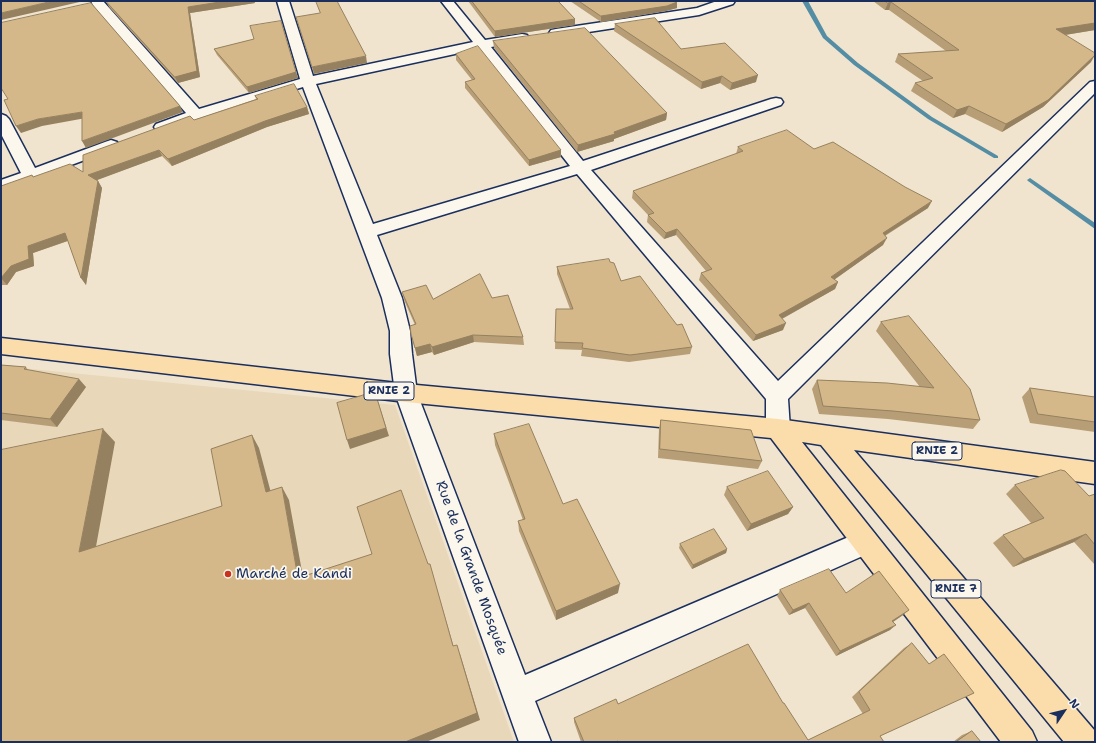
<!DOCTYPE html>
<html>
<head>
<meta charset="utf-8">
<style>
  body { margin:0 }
  #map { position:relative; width:1096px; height:743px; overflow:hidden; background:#f0e4ce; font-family:"Shantell Sans",sans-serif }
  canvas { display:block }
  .frame { position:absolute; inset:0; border:2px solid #1b2f5e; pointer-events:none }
  .north { position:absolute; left:1044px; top:691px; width:40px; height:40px; -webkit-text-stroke:3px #fbf7ec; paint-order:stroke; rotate:55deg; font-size:11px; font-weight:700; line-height:16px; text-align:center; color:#1b2f5e }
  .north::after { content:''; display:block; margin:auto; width:14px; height:18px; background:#1b2f5e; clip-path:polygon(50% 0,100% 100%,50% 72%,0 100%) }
</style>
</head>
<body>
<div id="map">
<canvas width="1096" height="743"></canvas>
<div class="frame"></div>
<div class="north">N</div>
</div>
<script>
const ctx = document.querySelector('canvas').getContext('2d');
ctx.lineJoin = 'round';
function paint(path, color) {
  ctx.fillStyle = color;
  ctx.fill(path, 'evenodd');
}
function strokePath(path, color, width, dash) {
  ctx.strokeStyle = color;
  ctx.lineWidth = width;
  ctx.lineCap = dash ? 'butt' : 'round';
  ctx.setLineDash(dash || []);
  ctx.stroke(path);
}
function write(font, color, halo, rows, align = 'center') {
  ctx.font = font + ' "Shantell Sans",sans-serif';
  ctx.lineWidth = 3.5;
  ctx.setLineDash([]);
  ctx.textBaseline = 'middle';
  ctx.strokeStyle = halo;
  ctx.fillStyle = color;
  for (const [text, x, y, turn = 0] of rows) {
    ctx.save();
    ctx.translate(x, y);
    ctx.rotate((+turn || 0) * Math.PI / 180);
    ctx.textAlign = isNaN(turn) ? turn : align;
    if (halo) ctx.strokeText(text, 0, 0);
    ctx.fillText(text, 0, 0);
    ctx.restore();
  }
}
const built = new Path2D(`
  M1,366L395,405L514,742H1Z`);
const stream = new Path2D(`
  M802,1H808L827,36L858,63L932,117L998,156V158H994L928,119L854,65L823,38Z
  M1030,178L1095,223V229L1028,181L1027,180Z`);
const street = new Path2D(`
  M91,1H103L199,109L300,79L277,1H289L313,76L473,42L441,1H453L485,40L522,34L527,35L529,38L527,41L491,47L583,161L771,99L776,98L781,99L783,102L781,105L591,170L778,381L1090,82L1095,81V93L788,399L790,429L786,436L778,439L770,436L766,429V399L577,174L377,235L402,298L410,331L412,354L417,393L525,675L865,530L874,533L878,542L874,551L535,701L551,742H519L395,393L390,354V331L382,298L303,87L201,118L168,130L162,132L156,130L154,127L156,124L186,113L94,7ZM478,49L570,166L373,224L316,84Z
  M717,1H735L733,4L699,15L556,37L551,36L549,33L551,30L556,29L697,8Z
  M1,114L6,116L9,119L35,168L105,142L111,140L117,142L119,145L117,148L1,191V180L21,173L1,134Z`);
const primary = new Path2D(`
  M1,338L406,384L778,419L1095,462V484L854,450L1095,731V742H1064L821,445L802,442L1032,731L1037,742H1001L771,438L406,402L1,354Z`);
const wall = new Path2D(`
  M106,1H254L255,3L190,13L200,77L178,83L109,7Z
  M468,1H558L575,19V25L495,37Z
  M570,1H676L677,8L666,11L601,22Z
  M873,1H1095V30L1065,35L1091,62L1043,107L1002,132L965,114L953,118L911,91L915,83L923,81L895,62L898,54L946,51L889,10H885Z
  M281,21L298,78L249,93L217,55L214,49L254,39Z
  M615,24L681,49L756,82L730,90L720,83L701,89L614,31Z
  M493,41L667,113L666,120L614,139V141L577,152L494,48Z
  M456,54L561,150V157L529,166L465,88V82L472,80L456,60Z
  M255,96L307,107L309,114L267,127L172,166L162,156L96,180L98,181L102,188L86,285L81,278L68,241L33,253L34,266L16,272L7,285H1V186L34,177L83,172L194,120L256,99Z
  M738,147L814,149L928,208L885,236L883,245L834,280L838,282L835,289L782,319L783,330L753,341L699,280L701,273L706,271L676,235L664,239L647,222L648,215L632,198L633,191L736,154Z
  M610,262L621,281L692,347L690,354L629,362L581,356L582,350L555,349L556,309H570L557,274V267Z
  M402,292L433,299L492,298L523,337L524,345L474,342L434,355L432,352L417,356L411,334L415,325L404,300Z
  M881,322L980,420L973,429L888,419L819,414L812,389L817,380L920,387L876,331Z
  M1,365L26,367L28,370L86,387L57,427L1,420Z
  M1030,388L1095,397V432L1030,423L1022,397Z
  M661,420L762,461L758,469L658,458L659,428Z
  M494,434L563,504L618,593L556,620L519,531L518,521L523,520L495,445Z
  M1015,485L1089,496L1095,494V565L1074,542L1013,567L993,543L1003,535L1031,523L1006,494Z
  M727,487L793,507L788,514L747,531L724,495Z
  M680,544L727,549L726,553L692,569L679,548Z
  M780,590L846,593L903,615L893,622L890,630L836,656L805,608L789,615L777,596Z
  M912,643L929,664L974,693L965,697L880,736L884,742H581L574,722V718L618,704L783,703L808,740L863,714L852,697L904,648Z
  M972,731L981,742H953L962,735Z`);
const shadedWall = new Path2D(`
  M53,1H84L1,20V13Z
  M226,1H254L255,3L190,13L200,77L178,83L175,77L188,7Z
  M677,2V8L666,11L601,22V16Z
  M891,2L889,10H885L888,3Z
  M575,19V25L495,37V31Z
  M1095,23V30L1052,37L1056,29Z
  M1095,55L1091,62L1043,107L1002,132L1006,124Z
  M366,56L367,63L314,74L312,67Z
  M296,72L298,78L249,93L247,87Z
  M758,75L756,82L730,90L732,83Z
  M722,76L720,83L701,89L702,82Z
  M180,106L183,112L86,148L82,141Z
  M969,106L965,114L953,118L957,110Z
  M307,107L309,114L267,127L172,166L168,159L265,121Z
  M82,112L86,118L42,126L21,133L16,126L38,119Z
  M667,113L666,120L614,139V141L577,152L578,145L614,132Z
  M159,150L162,156L92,182L88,175Z
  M561,150V157L529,166V160Z
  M98,181L102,188L86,285L81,278Z
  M932,201L928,208L879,239L883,233Z
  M677,229L676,235L664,239L666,233Z
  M65,233L70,240L33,253L34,266L16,272L7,285L1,278L11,266L28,246Z
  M887,238L883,245L828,284L831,277Z
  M838,282L835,289L776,322L779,315Z
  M786,323L783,330L753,341L756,335Z
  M473,335L474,342L434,355L432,347Z
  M430,344L432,352L417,356L415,348Z
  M79,379L86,387L57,427L50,419Z
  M375,392L389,436L350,449L347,440Z
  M103,429L115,442L93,563L79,552Z
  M252,435L259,448L274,504L266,492Z
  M282,487L289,500L305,588L298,578Z
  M793,507L788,514L747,531L751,524Z
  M1086,534L1074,542L1013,567L1024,559Z
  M727,549L726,553L692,569L693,565Z
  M430,564L433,575L456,655L453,646Z
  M620,584L618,593L556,620V611Z
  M809,603L805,608L789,615L793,610Z
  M909,610L903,615L887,626L892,621Z
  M896,625L890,630L836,656L840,651Z
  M460,654L480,720L426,742H405Z`);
const building = new Path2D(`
  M1,1H53L1,13Z
  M106,1H226L188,7L197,71L175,77Z
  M316,1H337L366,56L312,67L296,17L320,13Z
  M472,1H558L575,19L495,31Z
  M579,1H676L677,2L667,6L601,16Z
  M885,1H1095V23L1056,29L1095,53V55L1048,100L1006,124L969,106L957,110L915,83L933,78L898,54L959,50L891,2L888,3Z
  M91,3L180,106L82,141V112L38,119L16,126L4,100L8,99L1,88V23Z
  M655,18L681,49L725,43L758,75L732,83L722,76L702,82L615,24Z
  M281,21L296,72L247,87L214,49L254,39L250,26Z
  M585,28L667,113L614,132L615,134L578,145L493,41Z
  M478,46L561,150L529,160L465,82L475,79L456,54Z
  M294,84L307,107L265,121L168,159L159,150L88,175L98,181L81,278L65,233L28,246L29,259L11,266L1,278V186L32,175L33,177L70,164L83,172V155L190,116L194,120L258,99L255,96Z
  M787,130L814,149L833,142L905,187L932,201L883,233L887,238L831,277L838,282L779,315L786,323L756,335L701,273L712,269L677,229L666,233L648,215L654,213L633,191L743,151L738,147Z
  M609,259L610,262L614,263L621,281L640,276L677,325L682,324L692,347L630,355L582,348L583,343L555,342L556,309H573L557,267Z
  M480,274L492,298L508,295L523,337L473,335L432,347L430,344L415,348L411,334L410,326L416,324L402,292L426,285L433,299Z
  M909,316L970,389L980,420L893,411L823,406L817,380L887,383L934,388L881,322Z
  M1,365L26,367L24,369L79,379L50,419L1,413Z
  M1030,388L1095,397V422L1038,414Z
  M375,392L386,428L347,440L337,403Z
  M661,420L751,430L762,461L660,449Z
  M529,424L563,504L577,499L620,584L556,611L518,521L525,519L494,434Z
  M103,429L79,552L222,506L211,449L252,435L266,492L282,487L298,578L372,554L357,507L401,490L428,564H430L453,646L457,645L477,713L405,742H1V450Z
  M1061,470L1065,471L1089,496L1095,494V545L1086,534L1024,559L1003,535L1044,518L1015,485Z
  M768,471L793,507L751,524L727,487Z
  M714,529L727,549L693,565L680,544Z
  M829,569L846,593L879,571L909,610L892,621L896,625L840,651L809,603L793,610L780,590Z
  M912,643L929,664L944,654L974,693L880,736L884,742H618V741L615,742H584L574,718L616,699L618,704L748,644L783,703H784L808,740L870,710L859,692Z
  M972,731L981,742H956Z`);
const markers = [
  [228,574,4,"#c8321e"]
];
const shields = [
  [389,391,50],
  [937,451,50],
  [956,589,50]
];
const shieldNames = [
  ["RNIE 2",389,391],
  ["RNIE 2",937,451],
  ["RNIE 7",956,589]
];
const nearStreetnames = [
  ["Rue de la Grande Mosquée",471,568,70]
];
const nearPoinames = [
  ["Marché de Kandi",236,574]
];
paint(built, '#e8d7b9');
paint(stream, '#558ea4');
strokePath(street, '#1b2f5e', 3);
strokePath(primary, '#1b2f5e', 3);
paint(street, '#fbf7ec');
paint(primary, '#fbddab');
paint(wall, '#b79e76');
paint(shadedWall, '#958160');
paint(building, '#d5b889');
strokePath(building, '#958160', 1);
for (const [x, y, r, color] of markers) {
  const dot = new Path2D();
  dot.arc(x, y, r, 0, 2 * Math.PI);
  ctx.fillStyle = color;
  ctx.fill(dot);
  strokePath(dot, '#fbf7ec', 1.5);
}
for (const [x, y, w] of shields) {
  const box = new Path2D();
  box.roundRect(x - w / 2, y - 9, w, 18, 3);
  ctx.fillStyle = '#fbf7ec';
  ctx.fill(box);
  strokePath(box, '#1b2f5e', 1);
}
write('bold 11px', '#1b2f5e', null, shieldNames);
write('14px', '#1b2f5e', '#fbf7ec', nearStreetnames);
write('14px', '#1b2f5e', '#fbf7ec', nearPoinames, 'left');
</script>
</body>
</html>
